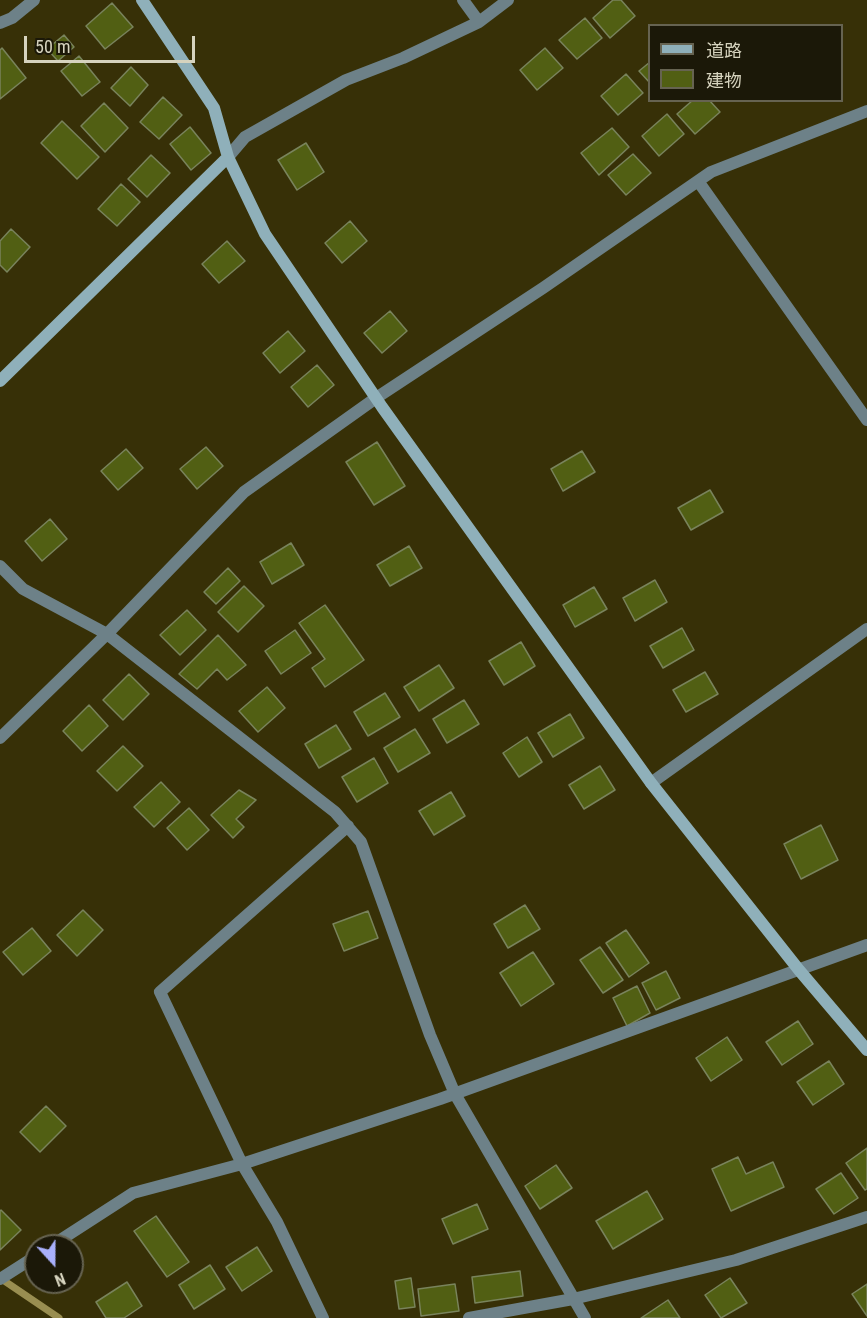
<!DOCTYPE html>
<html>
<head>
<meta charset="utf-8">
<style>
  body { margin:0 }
  #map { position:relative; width:867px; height:1318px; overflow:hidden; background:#373007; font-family:"Roboto Condensed","Noto Sans JP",sans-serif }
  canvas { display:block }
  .legend { position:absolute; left:648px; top:24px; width:195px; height:78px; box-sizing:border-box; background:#1b1808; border:2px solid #666351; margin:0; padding:8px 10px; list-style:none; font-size:18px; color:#d6d3be }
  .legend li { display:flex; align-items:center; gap:12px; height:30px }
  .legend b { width:30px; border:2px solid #666351 }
  .north { position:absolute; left:24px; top:1234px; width:60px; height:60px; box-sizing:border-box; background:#1b1808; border:2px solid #666351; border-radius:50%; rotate:159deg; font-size:16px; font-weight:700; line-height:24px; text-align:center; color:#d6d3be }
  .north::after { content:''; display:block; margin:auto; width:21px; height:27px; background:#a9b0fc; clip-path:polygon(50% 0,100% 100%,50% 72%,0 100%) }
  .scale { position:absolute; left:24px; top:36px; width:171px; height:27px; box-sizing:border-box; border:3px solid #d6d3be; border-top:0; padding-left:8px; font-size:18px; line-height:21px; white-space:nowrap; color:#d6d3be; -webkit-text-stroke:4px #1b1808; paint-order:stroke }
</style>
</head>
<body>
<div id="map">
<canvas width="867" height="1318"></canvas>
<ul class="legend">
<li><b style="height:8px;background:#8fb0ba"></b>道路</li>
<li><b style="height:16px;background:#515f13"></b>建物</li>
</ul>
<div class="north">N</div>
<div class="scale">50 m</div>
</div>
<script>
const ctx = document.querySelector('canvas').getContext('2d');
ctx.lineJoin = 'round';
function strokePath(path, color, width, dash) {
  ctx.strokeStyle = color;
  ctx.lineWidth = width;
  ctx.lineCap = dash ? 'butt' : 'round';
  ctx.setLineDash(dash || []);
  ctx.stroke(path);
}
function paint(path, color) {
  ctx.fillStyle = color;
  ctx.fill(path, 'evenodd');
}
const stream = new Path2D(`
  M0,1278L59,1318`);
const building = new Path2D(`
  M613,0H621L635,16L610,38L593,18Z
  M112,3L133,27L105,49L86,26Z
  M585,18L602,38L577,59L559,40Z
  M64,35L74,47L58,61L47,49Z
  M2,48L26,78L0,99V50Z
  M545,48L563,68L537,90L520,70Z
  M79,56L100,82L82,96L61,71Z
  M650,62V83L639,71Z
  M131,67L148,85L130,106L111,88Z
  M626,74L643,93L618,115L601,96Z
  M163,97L182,115L159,139L140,122Z
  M693,100H709L720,112L695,134L677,114Z
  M104,103L128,128L105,152L81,126Z
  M667,114L684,134L659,156L642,136Z
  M62,121L99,157L77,179L41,143Z
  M190,127L211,153L191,170L170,144Z
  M612,128L629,147L599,175L581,153Z
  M306,143L324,172L297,190L278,160Z
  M633,154L651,173L626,195L608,175Z
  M151,155L170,173L147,197L128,179Z
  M121,184L140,202L117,226L98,209Z
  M350,221L367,241L342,263L325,243Z
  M11,229L30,247L7,272L0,265V241Z
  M227,241L245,261L219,283L202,264Z
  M390,311L407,331L382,353L364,333Z
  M288,331L305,351L280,373L263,353Z
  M317,365L334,385L308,407L291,387Z
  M377,442L405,486L374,505L346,462Z
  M206,447L223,466L197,489L180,469Z
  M126,449L143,468L118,490L101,471Z
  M582,451L595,472L563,491L551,469Z
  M710,490L723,512L691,530L678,508Z
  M50,519L67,539L42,561L25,541Z
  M291,543L304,565L272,584L260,562Z
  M409,546L422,568L390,586L377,565Z
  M228,568L240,581L216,604L204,592Z
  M655,580L667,602L635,621L623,598Z
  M244,586L264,606L238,632L218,612Z
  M594,587L607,609L575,627L563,605Z
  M325,605L364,660L325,687L312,668L325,659L299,623Z
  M187,610L206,630L180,655L160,635Z
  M682,628L694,650L663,668L650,646Z
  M295,630L311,653L281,674L265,651Z
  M218,635L246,665L227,680L217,669L197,689L179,674Z
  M521,642L535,666L504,685L489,661Z
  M439,665L454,688L419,711L404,687Z
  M705,672L718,694L686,712L673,690Z
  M129,674L149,694L123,720L103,700Z
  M267,687L285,708L258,732L239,711Z
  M385,693L400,717L368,736L354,712Z
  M464,700L479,724L447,743L433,719Z
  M89,705L108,726L82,751L63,731Z
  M570,714L584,738L553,757L538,733Z
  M336,725L351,749L319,768L305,744Z
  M415,729L430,753L398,772L384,748Z
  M527,737L542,762L519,777L503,753Z
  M123,746L143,766L117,791L97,771Z
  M374,758L388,783L357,802L342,777Z
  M600,766L615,790L584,809L569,785Z
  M161,782L180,802L154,827L134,807Z
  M239,790L256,800L236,819L244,827L233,838L211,815Z
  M451,792L465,816L434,835L419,811Z
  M189,808L209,830L187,850L167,828Z
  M821,825L838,860L801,879L784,844Z
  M525,905L540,929L508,948L494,924Z
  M83,910L103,930L77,956L57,935Z
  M368,911L378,938L344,951L333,924Z
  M32,928L51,951L23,975L3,952Z
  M626,930L649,963L629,977L606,943Z
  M600,947L623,980L603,993L580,960Z
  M533,952L554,984L521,1006L500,973Z
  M666,971L680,998L656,1010L642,983Z
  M637,986L650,1013L627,1026L613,998Z
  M798,1021L813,1044L782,1065L766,1042Z
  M727,1037L742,1060L711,1081L696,1058Z
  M829,1061L844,1084L813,1105L797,1082Z
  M46,1106L66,1126L40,1152L20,1132Z
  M867,1148V1189L865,1190L846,1163Z
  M738,1157L746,1174L773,1162L784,1187L731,1211L712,1169Z
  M556,1165L572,1188L540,1209L525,1186Z
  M841,1173L858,1198L834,1214L816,1189Z
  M647,1191L663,1219L613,1249L596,1221Z
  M477,1204L488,1229L453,1244L442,1219Z
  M1,1210L21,1230L0,1250V1211Z
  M156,1216L189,1262L167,1277L134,1231Z
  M257,1247L272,1271L242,1291L226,1267Z
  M210,1265L225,1289L194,1309L179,1285Z
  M520,1271L523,1296L475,1303L472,1277Z
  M411,1278L415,1307L399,1309L395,1281Z
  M730,1278L747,1303L721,1318L705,1295Z
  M127,1282L142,1306L124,1318H106L96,1302Z
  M455,1284L459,1311L421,1316L418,1289Z
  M867,1284V1316L852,1294Z
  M668,1300L680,1318H641Z`);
const street = new Path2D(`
  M463,0L479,22
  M0,23L12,18L34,0
  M228,157L245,137L346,80L403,58L479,22L508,0
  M698,181L867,420
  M0,566L23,589L107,634L335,812L361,842L430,1035L455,1094L585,1318
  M0,738L107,634L244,492L376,398L543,288L711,172L867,111
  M651,783L867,629
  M51,1246L133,1193L242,1164L440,1099L867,945
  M0,1279L36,1256
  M323,1318L277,1222L242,1164L160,992L348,826
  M469,1318L573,1299L736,1260L867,1217`);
const secondary = new Path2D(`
  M142,0L214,108L228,157L265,234L382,407L651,783L799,970L867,1050
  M0,381L228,157`);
strokePath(stream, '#998e51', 7);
paint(building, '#515f13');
strokePath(building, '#79835c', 1.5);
strokePath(street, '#6d8188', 12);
strokePath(secondary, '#8fb0ba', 12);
</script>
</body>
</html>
